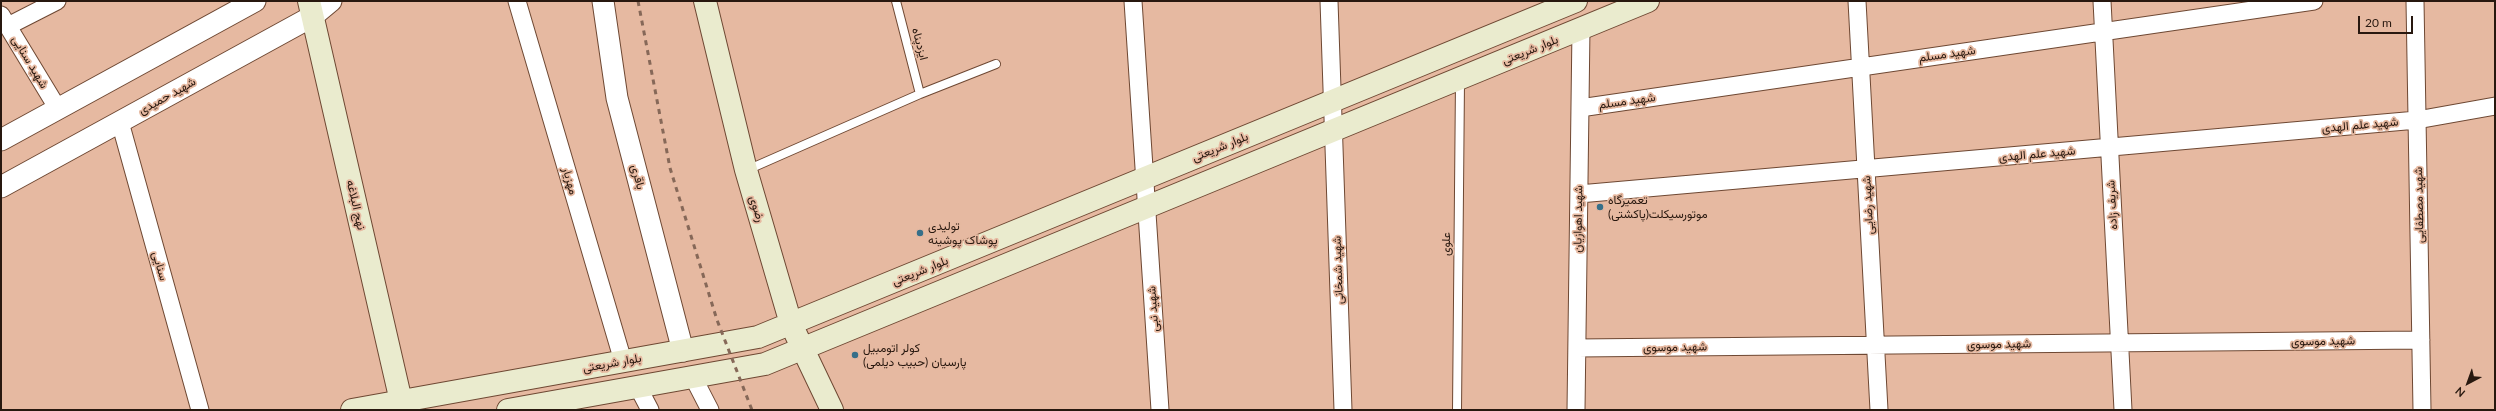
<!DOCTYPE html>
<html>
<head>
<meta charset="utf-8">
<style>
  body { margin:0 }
  #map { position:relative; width:2496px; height:411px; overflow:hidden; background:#e6b9a1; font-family:Lato,sans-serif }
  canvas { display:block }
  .frame { position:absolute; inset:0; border:2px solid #28180f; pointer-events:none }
  .north { position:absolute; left:2448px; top:363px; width:40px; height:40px; -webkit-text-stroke:3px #e6b9a1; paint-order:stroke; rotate:221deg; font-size:11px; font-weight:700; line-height:16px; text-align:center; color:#28180f }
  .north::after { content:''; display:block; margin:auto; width:14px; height:18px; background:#28180f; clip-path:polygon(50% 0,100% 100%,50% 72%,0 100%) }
  .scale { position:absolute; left:2358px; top:16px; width:55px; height:18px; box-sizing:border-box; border:2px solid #28180f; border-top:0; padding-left:5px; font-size:12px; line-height:14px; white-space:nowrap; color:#28180f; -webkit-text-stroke:3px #e6b9a1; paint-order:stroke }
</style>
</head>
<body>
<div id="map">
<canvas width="2496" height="411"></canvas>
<div class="frame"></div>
<div class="north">N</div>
<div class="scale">20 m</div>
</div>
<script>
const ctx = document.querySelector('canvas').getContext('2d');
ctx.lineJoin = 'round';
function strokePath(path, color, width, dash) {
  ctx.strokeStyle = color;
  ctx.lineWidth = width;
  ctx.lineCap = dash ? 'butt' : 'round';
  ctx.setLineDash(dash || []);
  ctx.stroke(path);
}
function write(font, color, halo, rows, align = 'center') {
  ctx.font = font + ' Lato,Vazirmatn,sans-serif';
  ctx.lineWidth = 3.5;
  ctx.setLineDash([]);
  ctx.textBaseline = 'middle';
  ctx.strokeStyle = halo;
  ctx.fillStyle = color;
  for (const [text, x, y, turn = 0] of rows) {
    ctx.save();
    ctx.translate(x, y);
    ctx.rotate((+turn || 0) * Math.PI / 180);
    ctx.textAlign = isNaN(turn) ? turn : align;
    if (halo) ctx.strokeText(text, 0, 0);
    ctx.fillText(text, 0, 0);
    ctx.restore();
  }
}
const service = new Path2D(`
  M896,1L920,94
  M747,170L920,94L996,64
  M1457,410L1460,81`);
const minor = new Path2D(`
  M517,1L623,361
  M1133,1L1160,410
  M1329,1L1343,410
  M1857,1L1879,410
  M2102,1L2123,410
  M2415,1L2422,410
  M1,15L58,109
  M8,26L57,1
  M1580,108L2314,1
  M120,122L200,410
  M1579,194L2417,120L2495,106
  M1577,348L2421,340
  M693,377L710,410
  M638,387L650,410
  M1576,410L1581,28`);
const tertiary = new Path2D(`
  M603,1L617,98L683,351
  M1,140L255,1
  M1,187L313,16L331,1`);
const secondary = new Path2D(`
  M309,1L403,410
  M705,1L746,170L791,324L832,410
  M352,410L758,337L1576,1
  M508,410L765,364L1648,1`);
const rail = new Path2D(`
  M638,1L670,168L717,320L752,410`);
const markers = [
  [1600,207,4,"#366f89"],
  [920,233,4,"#366f89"],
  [855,355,4,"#366f89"]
];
const streetNames = [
  ["ایزدپناه",920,44,75],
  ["بلوار شریعتی",1530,50,-22],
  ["شهید مسلم",1947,54,-8],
  ["شهید سنایی",30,62,59],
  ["شهید حمیدی",167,96,-29],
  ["شهید مسلم",1627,101,-8],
  ["شهید علم الهدی",2360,125,-5],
  ["بلوار شریعتی",1220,147,-22],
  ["شهید علم الهدی",2037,154,-5],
  ["باقری",638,177,75],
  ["مهزیار",570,181,74],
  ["نهج البلاغه",356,205,77],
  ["شهید رضایی",1868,205,-93],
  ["شریف زاده",2112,205,-93],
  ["شهید مصطفایی",2419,205,-91],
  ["رضوی",757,209,73],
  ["شهید اهوازیان",1578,219,-89],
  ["علوی",1446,244,-89],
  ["سنایی",160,266,74],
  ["شهید شمخانی",1338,270,-92],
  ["بلوار شریعتی",920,271,-22],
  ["شهید نبی",1153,309,-94],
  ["شهید موسوی",2323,341,-1],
  ["شهید موسوی",1999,344,-1],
  ["شهید موسوی",1675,347,-1],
  ["بلوار شریعتی",612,363,-10]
];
const poiNames = [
  ["تعمیرگاه",1608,200],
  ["موتورسیکلت(پاکشتی)",1608,214],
  ["تولیدی",928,226],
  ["پوشاک پوشینه",928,240],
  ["کولر اتومبیل",863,348],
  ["پارسیان (حبیب دیلمی)",863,362]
];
strokePath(service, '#6e4833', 10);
strokePath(minor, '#6e4833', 19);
strokePath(tertiary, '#6e4833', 23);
strokePath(secondary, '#6e4833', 24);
strokePath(service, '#fff', 8);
strokePath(minor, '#fff', 17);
strokePath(tertiary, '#fff', 21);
strokePath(secondary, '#eaebce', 22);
strokePath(rail, '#866858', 3, [5, 5]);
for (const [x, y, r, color] of markers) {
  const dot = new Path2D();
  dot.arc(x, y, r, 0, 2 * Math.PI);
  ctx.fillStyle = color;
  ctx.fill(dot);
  strokePath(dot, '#e6b9a1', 1.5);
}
write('12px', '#28180f', '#e6b9a1', streetNames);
write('12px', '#28180f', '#e6b9a1', poiNames, 'left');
</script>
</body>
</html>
